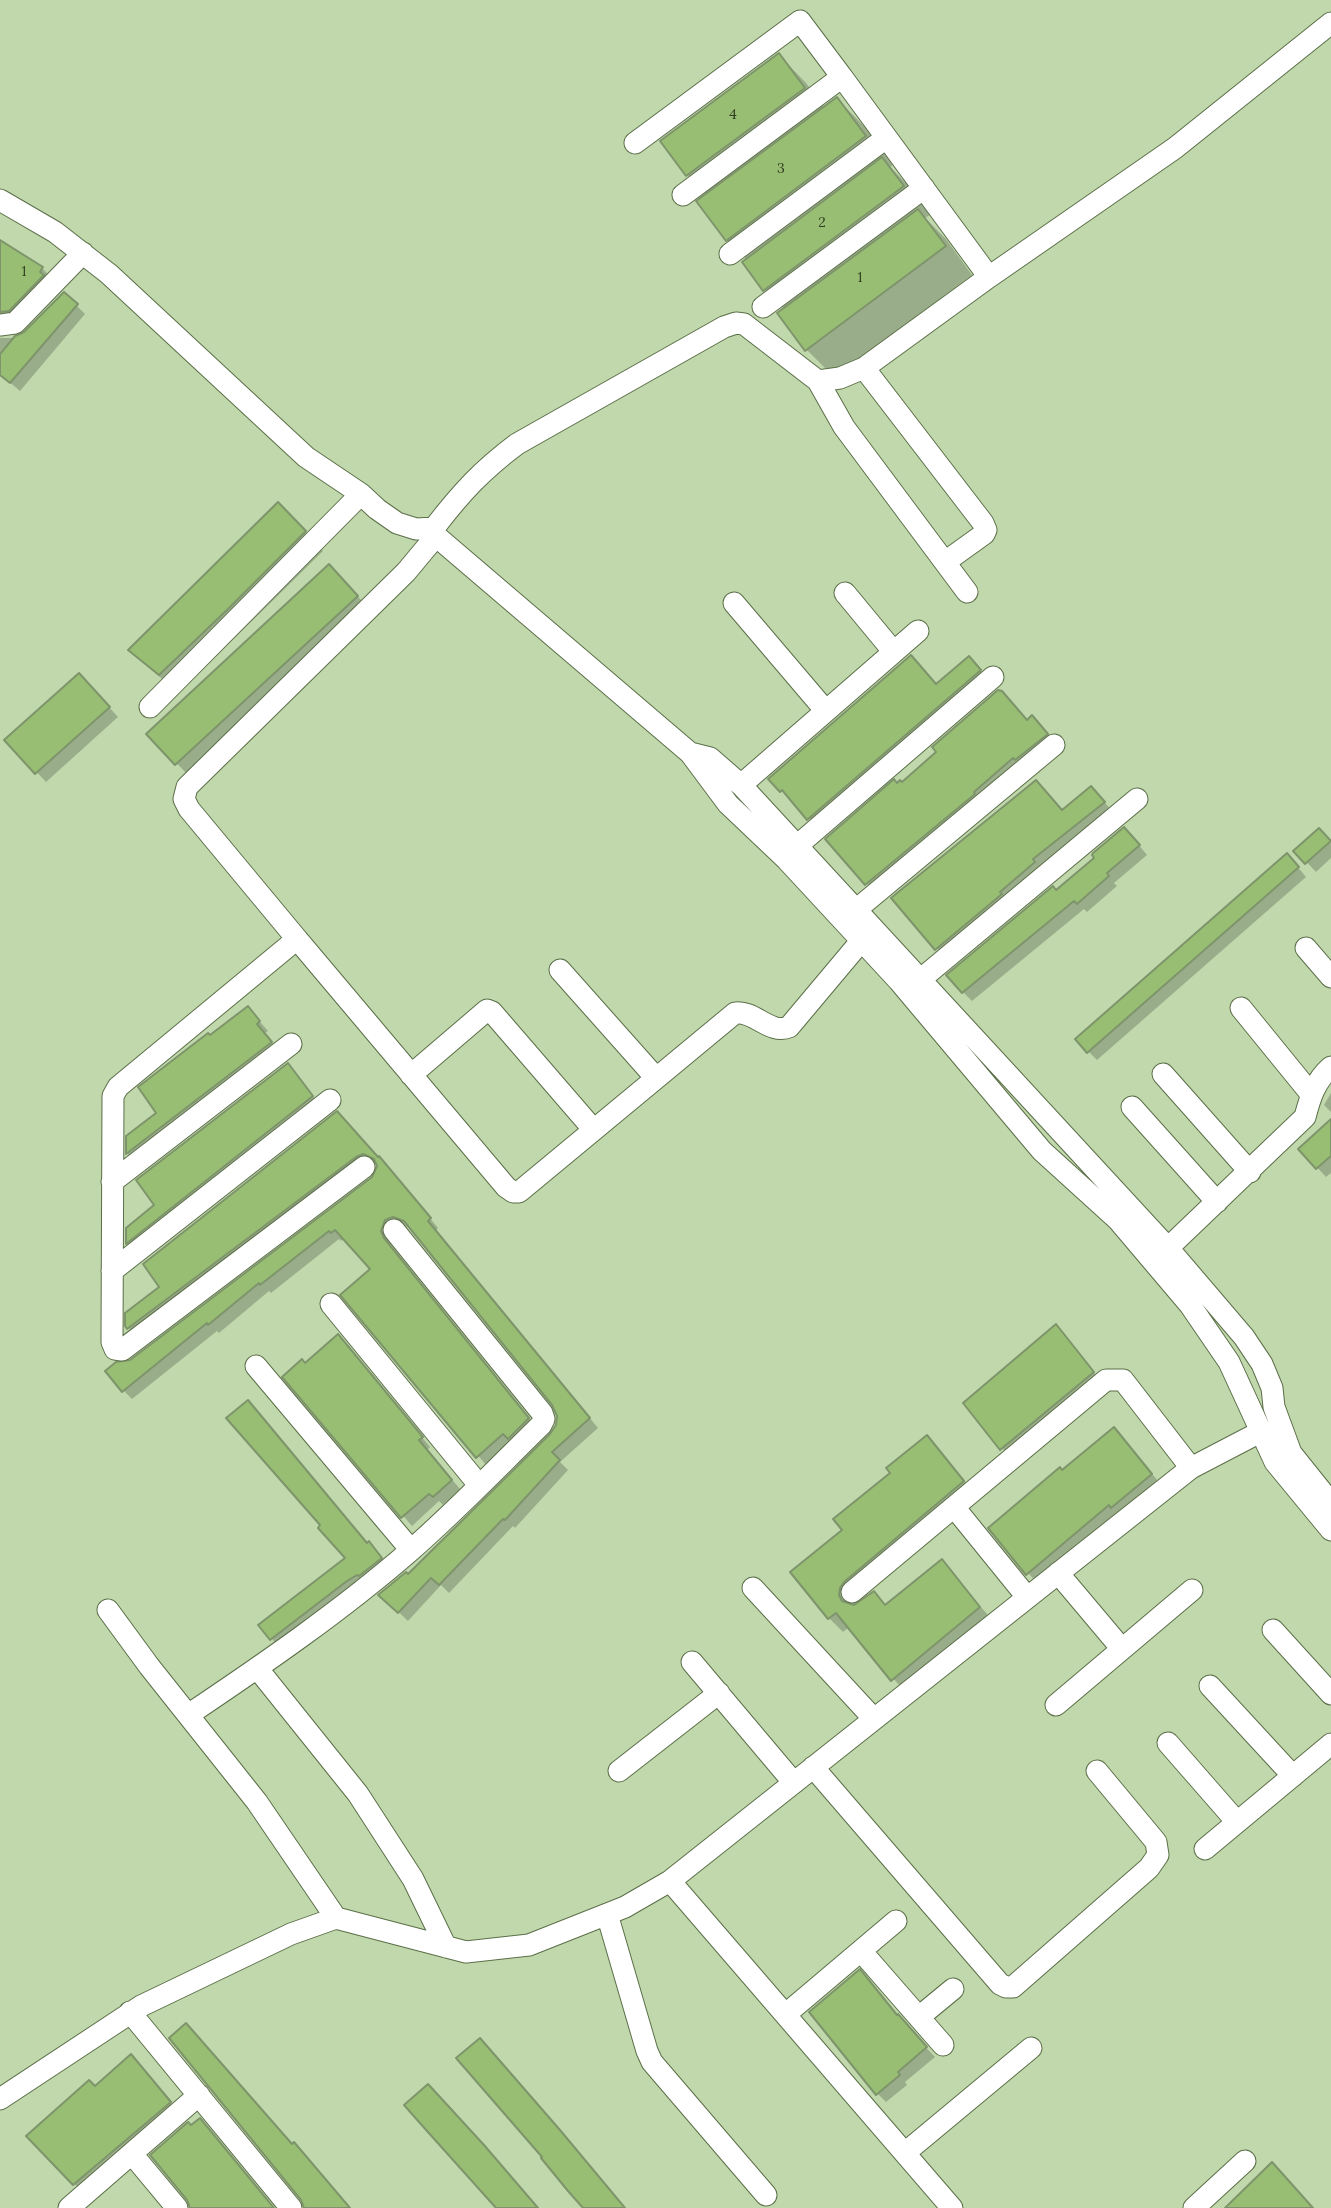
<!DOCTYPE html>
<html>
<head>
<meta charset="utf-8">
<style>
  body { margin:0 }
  canvas { display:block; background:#c0d8ac }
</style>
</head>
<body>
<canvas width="1331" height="2208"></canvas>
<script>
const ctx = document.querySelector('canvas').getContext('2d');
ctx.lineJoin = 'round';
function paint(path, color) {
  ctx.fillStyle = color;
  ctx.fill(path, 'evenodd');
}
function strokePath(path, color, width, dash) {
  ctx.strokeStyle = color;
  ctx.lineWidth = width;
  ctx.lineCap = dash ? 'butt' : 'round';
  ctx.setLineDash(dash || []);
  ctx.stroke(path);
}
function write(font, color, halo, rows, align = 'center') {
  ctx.font = font + ' Lora,serif';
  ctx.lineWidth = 5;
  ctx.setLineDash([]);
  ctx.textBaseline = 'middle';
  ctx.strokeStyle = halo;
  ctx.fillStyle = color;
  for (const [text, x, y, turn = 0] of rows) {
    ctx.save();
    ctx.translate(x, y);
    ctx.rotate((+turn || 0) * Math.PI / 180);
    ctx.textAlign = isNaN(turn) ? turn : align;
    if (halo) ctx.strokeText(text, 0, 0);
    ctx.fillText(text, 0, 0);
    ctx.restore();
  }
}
const shadow = new Path2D(`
  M779,55L806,83L825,108L837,99L865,127L893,165L890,167L910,187L930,215L925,218L946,239L972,275L834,377L807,350L780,313L785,310L765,289L747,260L727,240L708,195L687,175L663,141Z
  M0,242L42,268L51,277L0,325Z
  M76,305L85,314L20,391L0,374V338H17Z
  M297,523L323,551L179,693L149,668L130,650Z
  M347,585L376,616L195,782L148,734Z
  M978,667L989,680L818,827L771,779L936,686Z
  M88,684L118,717L46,782L7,740Z
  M1028,722L1041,727L1056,743L876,893L828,839L898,785L902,784L938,753Z
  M1100,797L1113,812L946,958L893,898L1063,812Z
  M1319,830L1331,843V858L1316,872L1296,851Z
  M1133,838L1147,855L1114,883L1117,886L1087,912L1084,909L972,1001L963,992L1057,892Z
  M1296,865L1306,877L1097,1060L1077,1040Z
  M248,1008L268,1031L265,1033L279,1052L137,1162L128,1154V1137L158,1113Z
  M296,1075L321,1106L136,1251L127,1243V1228L157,1205Z
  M1331,1093V1112L1324,1105Z
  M337,1113L388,1167L438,1228L436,1231L598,1428L560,1462L568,1470L515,1528L513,1526L449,1593L441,1585L408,1621L381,1595L408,1577L552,1435L557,1425L558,1416L554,1404L412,1229L403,1225L394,1229L389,1241L392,1249L537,1428L487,1466L342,1295L373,1269L344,1238L341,1241L339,1239L271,1293L269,1291L219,1333L217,1331L132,1399L123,1390L131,1362L373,1179L378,1164L373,1162L365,1165L138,1337L127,1326L162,1287Z
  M1331,1147V1173L1326,1177L1300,1149Z
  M1056,1327L1106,1387L1016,1462L1002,1448Z
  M338,1336L430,1447L427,1450L460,1489L443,1505L439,1501L412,1526L285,1377L305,1365Z
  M1114,1430L1165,1489L1041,1588L991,1529Z
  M927,1437L977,1496L857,1596L853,1608L873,1593L887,1607L942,1562L993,1621L906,1693L849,1627L843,1632L829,1618L845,1530L892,1473Z
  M369,1543L390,1567L280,1648L260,1625Z
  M897,2017L935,2057L905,2082L907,2085L886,2102L877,2093Z
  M140,2066L179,2112L83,2193L29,2136L95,2088Z`);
const building = new Path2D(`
  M779,53L805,88L686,176L660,141Z
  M837,97L866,136L726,241L696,201Z
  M882,157L904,186L763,291L742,262Z
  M918,209L946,246L805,351L777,313Z
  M0,240L43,267L40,272L44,275L9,311L0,312Z
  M64,292L78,304L10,383L0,375V354L15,336L24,332Z
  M278,502L306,531L229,608L159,675L128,650Z
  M329,564L358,596L175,765L146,734Z
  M911,655L936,684L969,656L981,670L807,820L782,790L780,792L768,779Z
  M79,673L110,707L35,774L4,740Z
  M998,690L1002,691L1027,720L1032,715L1048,734L1015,760L1013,758L974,792L975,794L865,885L825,839L894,779L897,783L900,780L902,782L936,752L932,747Z
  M1036,780L1062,810L1091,786L1105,802L1033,859L1035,862L1000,892L1002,894L935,950L891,898Z
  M1124,827L1140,845L1107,873L1109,876L1077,904L1074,901L962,993L946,975L1053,886L1056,890L1094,858L1092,855L1093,853Z
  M1319,828L1331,841L1305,864L1293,851Z
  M1287,853L1299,867L1087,1053L1075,1039Z
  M248,1006L260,1021L257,1024L272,1042L126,1154V1136L156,1113L138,1087L208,1033L210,1035Z
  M288,1063L313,1096L126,1244V1228L154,1205L136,1180Z
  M337,1111L378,1157L379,1156L431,1218L428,1221L590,1418L552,1452L560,1460L505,1520L503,1519L439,1585L431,1578L398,1613L378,1595L406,1572L408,1574L550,1434L556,1425L557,1416L552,1405L404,1221L393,1217L385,1220L381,1231L384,1238L529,1418L508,1439L503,1434L476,1458L340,1295L370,1269L335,1230L331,1233L329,1231L260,1285L259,1283L208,1325L207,1323L122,1392L105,1371L116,1362L130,1360L372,1177L377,1166L374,1159L363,1154L356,1157L127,1329L125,1326V1313L159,1287L143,1264Z
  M1331,1119V1156L1316,1169L1298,1149Z
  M1056,1324L1094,1372L1000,1450L963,1403Z
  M338,1334L423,1437L419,1440L452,1480L433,1497L429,1494L401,1518L282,1377L302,1359L305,1363Z
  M248,1400L367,1543L369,1541L382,1558L359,1576L357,1575L347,1581L270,1640L258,1625L345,1558L318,1528L320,1525L226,1418Z
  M1114,1427L1152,1474L1111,1508L1109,1505L1026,1575L988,1528L1060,1467L1062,1470Z
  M927,1435L964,1481L844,1582L840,1588L839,1595L842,1601L854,1605L874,1591L885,1605L942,1559L980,1607L891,1681L836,1613L828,1619L790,1572L842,1530L833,1519L890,1473L886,1468Z
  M860,1969L897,2015L898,2014L927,2047L898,2072L900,2075L876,2095L809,2012Z
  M186,2023L292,2144L294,2142L350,2208H304L301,2200L169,2038Z
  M480,2038L560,2130L625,2208H583L568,2191L541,2158L542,2157L456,2058Z
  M131,2054L171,2102L73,2185L26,2136L89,2080L95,2086Z
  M428,2084L484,2145L538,2208H496L427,2131L404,2105Z
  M200,2118L274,2208H190L187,2200L150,2155L188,2122L191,2125Z
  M1272,2162L1313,2208H1225Z`);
const minor = new Path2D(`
  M635,143L800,21L842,77
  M683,195L842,77L989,277
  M0,200L55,232L109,274L306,457L361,494L377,509L397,523L416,529L434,528
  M730,254L886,138
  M763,307L924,188
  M0,325L15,323L83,253
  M864,368L983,523L986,530L984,534L945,562
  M818,381L844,427L967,592
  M436,536L690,753L728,804L787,860L899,981L1042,1151L1118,1220L1190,1305L1229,1362L1275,1462L1331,1530
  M845,593L893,651
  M734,603L825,710
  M150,707L361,494
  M690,753L710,758L741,785L1168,1248L1244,1337L1262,1364L1272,1388L1274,1407L1291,1453L1331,1503
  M741,785L918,631
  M798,845L993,677
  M857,909L1054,745
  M297,939L506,1187L513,1192H519L735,1013C754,1010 770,1035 789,1027L862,940
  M1306,948L1331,977
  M560,970L656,1078
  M921,979L1137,799
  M1241,1008L1311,1094
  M1163,1074L1250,1172
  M411,1075L487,1010L492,1012L593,1129
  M1132,1107L1217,1202
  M364,1167L122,1350L115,1349L112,1342L113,1096L118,1087L297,939L189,809L184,799L187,787L406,572L436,536L434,528C461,493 481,471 517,444L724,327L736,323L744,324L818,381L840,378L864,368L989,277L1175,148L1331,23
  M112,1182L291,1044
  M1168,1248L1305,1117C1310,1098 1315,1081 1331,1067
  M112,1271L330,1100
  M331,1304L479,1485
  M256,1366L411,1550
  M954,1507L1027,1597
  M1058,1573L1122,1649
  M753,1588L874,1719
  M852,1592L1106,1380H1123L1191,1468
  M108,1610L149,1666L257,1802L336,1918
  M1273,1630L1331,1694
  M692,1662L794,1783
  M257,1668L358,1794L413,1879L446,1947
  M1210,1686L1293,1776
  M1056,1705L1192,1590
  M188,1715C264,1664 341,1611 410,1551C456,1511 498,1467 541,1425L544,1419L542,1413L394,1230
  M1168,1743L1237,1822
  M813,1767L1000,1984L1006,1987H1013L1149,1868L1158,1855L1156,1842L1097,1771
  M619,1771L719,1693
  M1205,1849L1331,1744
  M670,1881L952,2208
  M607,1914L647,2051L652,2062L766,2195
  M861,1951L943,2045
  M130,2012L291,2208
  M786,2014L896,1921
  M919,2017L953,1989
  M0,2099L141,2006L291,1934L336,1918L466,1952L529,1945L625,1907L670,1881L1191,1468L1260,1432
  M906,2152L1031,2048
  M132,2154L177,2208
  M69,2208L199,2095
  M1194,2208L1245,2161`);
const numberNames = [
  ["4",733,115],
  ["3",781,169],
  ["2",822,223],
  ["1",24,272],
  ["1",860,278]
];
paint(shadow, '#0003');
paint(building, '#98be73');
strokePath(building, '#7e946b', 2);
strokePath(minor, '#5b6f48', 23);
strokePath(minor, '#fff', 21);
write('14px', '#303f21', null, numberNames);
</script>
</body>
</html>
